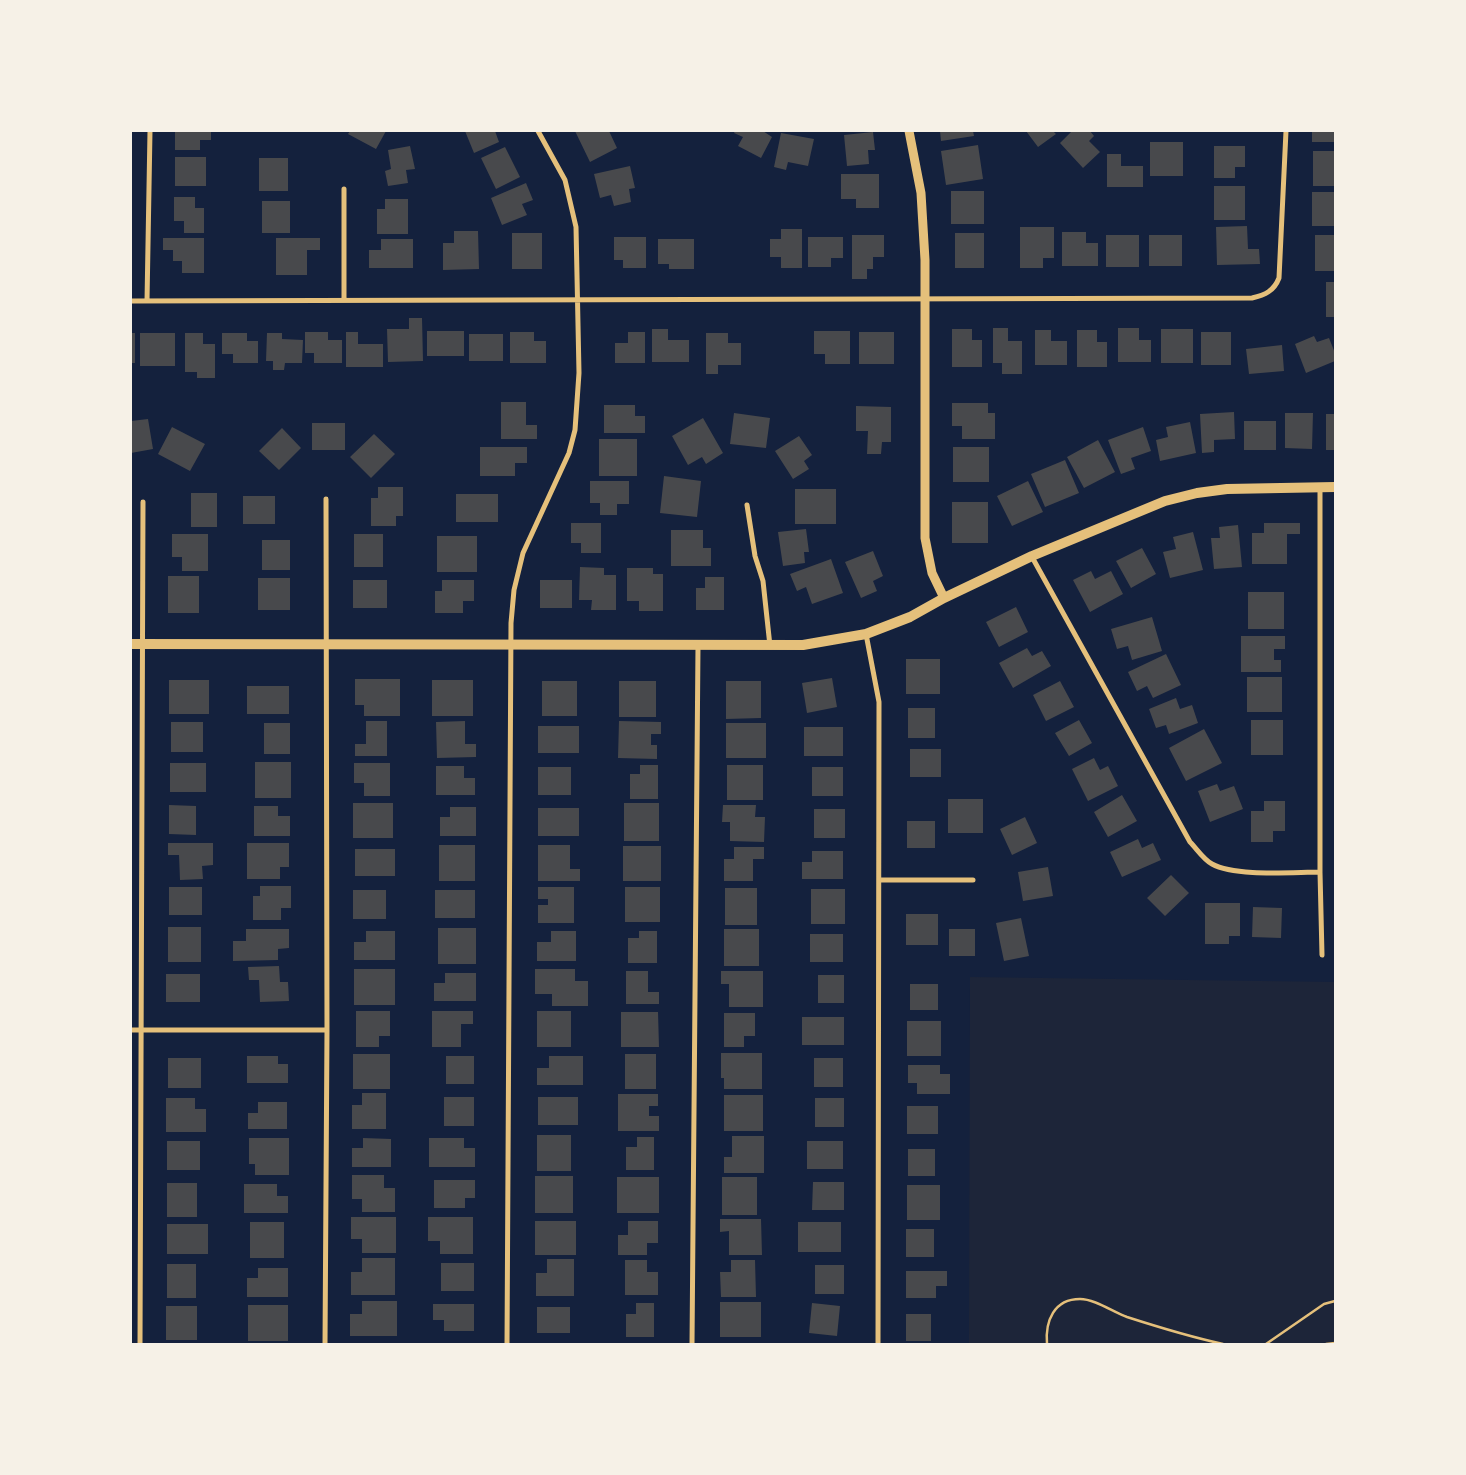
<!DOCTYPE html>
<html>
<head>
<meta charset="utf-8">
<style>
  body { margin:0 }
  #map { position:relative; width:1466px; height:1475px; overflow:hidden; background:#14213d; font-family:Inter,sans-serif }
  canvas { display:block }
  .frame { position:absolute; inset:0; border:132px solid #f6f1e7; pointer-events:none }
</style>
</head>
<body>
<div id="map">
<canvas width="1466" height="1475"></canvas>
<div class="frame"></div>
</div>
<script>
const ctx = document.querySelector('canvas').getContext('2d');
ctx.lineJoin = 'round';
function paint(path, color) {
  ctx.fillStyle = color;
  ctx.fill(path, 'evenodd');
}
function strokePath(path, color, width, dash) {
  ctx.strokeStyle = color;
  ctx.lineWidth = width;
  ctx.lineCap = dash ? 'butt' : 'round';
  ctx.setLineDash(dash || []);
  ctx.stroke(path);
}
const green = new Path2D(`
  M970,977L1335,982V1344H969Z`);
const building = new Path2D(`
  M175,131H211V140H200V150H175Z
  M350,131H386L376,149L348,134Z
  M465,131H495L499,142L474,153Z
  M575,131H609L617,148L590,162Z
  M735,131H763L772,137L761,158L738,146L743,137L734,133Z
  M940,131H973L974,136L941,141Z
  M1026,131H1053L1056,134L1038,147Z
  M1072,131H1090L1094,136L1089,141L1100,152L1083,168L1060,143Z
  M1312,131H1335V142H1312Z
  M873,132L875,150H868L869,164L847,166L844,135Z
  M781,133L814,139L808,166L788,162L786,170L774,167Z
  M1150,142H1183V176H1150Z
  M978,145L983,179L946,185L941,151Z
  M410,146L415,169L406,170L408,183L388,186L385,171L391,169L388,150Z
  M1214,146H1245V167H1235V178H1214Z
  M505,147L520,177L496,189L481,158Z
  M1313,151H1335V186H1313Z
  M1107,154H1121V166H1143V187H1107Z
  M175,157H206V186H175Z
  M259,158H288V191H259Z
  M630,166L635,188L629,189L631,202L614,206L611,195L600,198L594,174Z
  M841,174H879V208H856V199H841Z
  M526,183L533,200L522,204L527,215L502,225L491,198Z
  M1214,186H1245V220H1214Z
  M951,191H984V224H951Z
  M1312,192H1335V226H1312Z
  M174,197H195V208H204V233H184V221H174Z
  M385,199H408V234H377V209H385Z
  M262,201H290V233H262Z
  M1247,226L1248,249H1259L1260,264L1217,265L1216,227Z
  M1020,227H1054V258H1043V268H1020Z
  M781,229H802V268H781V257H770V239H781Z
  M454,231H478L479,269L443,270V243H454Z
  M1062,232H1086V243H1098V266H1062Z
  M512,233H542V269H512Z
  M955,233H984V268H955Z
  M852,235H884V257H873V269H867V279H852Z
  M1106,235H1139V267H1106Z
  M1149,235H1182V266H1149Z
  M1315,235H1335V271H1315Z
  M614,237H646V268H623V260H614Z
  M808,237H843V258H831V267H808Z
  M163,238H204V273H182V261H173V250H163Z
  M276,238H320V250H307V275H276Z
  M381,239H413V268H369V250H381Z
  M658,239H694V269H669V264H658Z
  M1326,282H1335V317H1326Z
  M409,318H422L423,361L388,362L387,329H409Z
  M993,328H1008V341H1022V374H1002V363H993Z
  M1118,328H1139V340H1151V362H1118Z
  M652,329H668V340H689V362H652Z
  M952,329H972V340H982V367H952Z
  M1161,329H1193V363H1161Z
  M1035,330H1051V341H1067V365H1035Z
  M1077,330H1097V342H1107V367H1077Z
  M427,331H464V356H427Z
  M814,331H850V364H825V354H814Z
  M305,332H328V340H342V363H314V353H305Z
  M346,332H358V344H383V367H346Z
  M510,332H534V341H546V363H510Z
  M628,332H645V363H615V343H628Z
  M859,332H894V364H859Z
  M1201,332H1231V365H1201Z
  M131,333H135V363H131Z
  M140,333H175V366H140Z
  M185,333H203V344H215V378H197V372H185Z
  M222,333H247V341H258V363H233V354H222Z
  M267,333H282V339L303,340L302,363H285L284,370H273V361H266Z
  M706,333H728V343H741V365H718V374H706Z
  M469,334H503V361H469Z
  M1314,336L1317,342L1329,338L1335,353V361L1306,373L1295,344Z
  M1282,345L1284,371L1249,374L1246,349Z
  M501,402H526V425H537V439H501Z
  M952,403H988V413H995V439H962V426H952Z
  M604,405H635V416H645V433H604Z
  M856,406L891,407V442H882L881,454H867L868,431H856Z
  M1234,412L1235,439L1214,440V452L1202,453L1200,414Z
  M734,413L770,418L766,448L730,444Z
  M1285,413H1313L1312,449L1285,448Z
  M1326,414H1335V450H1326Z
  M703,418L723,453L706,464L702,457L688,465L672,436Z
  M148,419L153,449L131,453V421Z
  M1244,421H1276V450H1244Z
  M1190,422L1196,453L1160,461L1156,440L1168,437L1166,427Z
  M312,423H345V450H312Z
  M172,427L205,444L190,471L158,454Z
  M1143,427L1151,451L1131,458L1135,469L1121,474L1108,440Z
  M282,428L301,448L279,470L259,451Z
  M374,434L395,454L371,478L350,457Z
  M799,436L812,455L804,461L809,469L793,479L775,451Z
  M599,439H637V476H599Z
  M1098,440L1115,472L1084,488L1067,457Z
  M480,447H527V463H515V476H480Z
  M953,447H989V482H953Z
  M1065,460L1079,493L1045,507L1031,474Z
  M664,476L701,481L697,517L660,513Z
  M590,481H629V504H617V515H600V503H590Z
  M1028,481L1043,512L1012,526L997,496Z
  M378,487H403V516H396V526H371V498H378Z
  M795,489H836V524H795Z
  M191,493H217V527H191Z
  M456,494H498V522H456Z
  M243,496H275V524H243Z
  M952,502H988V543H952Z
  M571,523H601V553H581V543H571Z
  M1264,523H1300V534H1287V564H1252V533H1264Z
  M1238,525L1242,567L1214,569L1211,538H1220L1219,527Z
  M806,529L809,552H804L805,563L783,566L778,532Z
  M671,530H703V548H711V566H671Z
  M1193,532L1203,570L1170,578L1163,552L1176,549L1173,537Z
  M172,534H208V571H182V557H172Z
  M354,534H383V567H354Z
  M437,536H477V572H437Z
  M262,540H290V570H262Z
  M1142,548L1156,574L1131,588L1116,561Z
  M873,551L883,576L873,581L877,591L861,598L845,562Z
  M831,559L843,593L812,604L806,587L797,591L790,574Z
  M580,567L604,568V575H616V610H591L592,600H579Z
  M627,568H653V574H663V611H639V601H627Z
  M1091,571L1095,579L1111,571L1123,594L1090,612L1073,580Z
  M168,576H199V613H168Z
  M705,577H724V610H696V588H705Z
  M258,578H290V610H258Z
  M353,580H387V608H353Z
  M442,580H474V601H463V613H435V591H442Z
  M540,580H572V608H540Z
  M1248,592H1284V629H1248Z
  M1016,607L1028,632L999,647L986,622Z
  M1152,617L1162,651L1132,660L1128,646L1117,649L1111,629Z
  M1241,636H1285V649H1274V660H1281V672H1241Z
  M1027,648L1032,656L1042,651L1051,666L1013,688L999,663Z
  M1166,654L1181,685L1153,698L1147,686L1137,691L1128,672Z
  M906,659H940V694H906Z
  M1247,677H1282V712H1247Z
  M832,678L837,707L807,713L802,683Z
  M355,679H400V716H364V705H355Z
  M169,680H209V714H169Z
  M432,680H473V716H432Z
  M542,681H577V716H542Z
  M619,681H656V717H619Z
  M726,681H761V718L726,719Z
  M1060,681L1074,707L1046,721L1033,695Z
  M247,686H289V714H247Z
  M1176,698L1180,709L1192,705L1198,723L1169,734L1166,725L1156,728L1149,709Z
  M908,708H935V738H908Z
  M1079,720L1092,743L1069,756L1055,733Z
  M1251,720H1283V755H1251Z
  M366,721H387V756H355V744H366Z
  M465,721V744H476V757L437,758L436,722Z
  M619,721L661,722V734H651V745H657V759L618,758Z
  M171,722H203V752H171Z
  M264,723H290V754H264Z
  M726,723H766V758H726Z
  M538,726H579V753H538Z
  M804,727H843V756H804Z
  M1204,729L1222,763L1186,781L1169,748Z
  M910,749H941V777H910Z
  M1094,758L1100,770L1108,766L1118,786L1088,801L1072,769Z
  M255,762H291V798H255Z
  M170,763H206V792H170Z
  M354,763H390V796H364V783H354Z
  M640,765H658V799H630V774H640Z
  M727,765H763V800H727Z
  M436,766H464V778H475V795H436Z
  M538,767H571V795H538Z
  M812,767H843V796H812Z
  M1217,784L1220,791L1234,786L1243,809L1210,822L1198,791Z
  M1122,795L1137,821L1108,837L1094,812Z
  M948,799H983V833H948Z
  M1264,801H1285V831H1273V842H1251V811H1264Z
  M353,803H393V838H353Z
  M624,803H659V841H624Z
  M169,805L196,806V835L169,834Z
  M723,805H756L755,817H765L764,842L730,841V822H722Z
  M254,806H278V816H290V836H254Z
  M450,807H476V836H440V817H450Z
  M538,808H579V836H538Z
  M814,809H845V838H814Z
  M1025,817L1037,843L1012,855L1000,829Z
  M907,821H935V848H907Z
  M1138,839L1142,848L1153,843L1161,860L1122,877L1110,852Z
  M168,843H213V865L202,866L203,879L180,880L179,855H168Z
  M247,843H289V867H280V879H247Z
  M439,845H475V881H439Z
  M538,845H570V869H580V881H538Z
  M623,846H661V881H623Z
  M734,847H764V859H753V881H724V859H734Z
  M355,849H395V876H355Z
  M812,851H843V879H802V862H812Z
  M1048,867L1053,896L1023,901L1018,872Z
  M1171,875L1189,893L1165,916L1147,898Z
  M260,886H291V908H281V920H253V896H260Z
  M169,887H202V915H169Z
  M538,887H574V923H538V905H548V899H538Z
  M625,887H660V922H625Z
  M725,888H757V925H725Z
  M811,889H845V924H811Z
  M353,890H386V919H353Z
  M435,890H475V918H435Z
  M1205,903H1240V936H1229V944H1205Z
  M1253,907L1282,908L1281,938L1252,937Z
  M906,914H938V945H906Z
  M1021,918L1029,956L1004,961L996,923Z
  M168,927H201V962H168Z
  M438,928H476V964H438Z
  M246,929H289V948L278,949V960L233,961V941H246Z
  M724,929H759V966H724Z
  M949,929H975V956H949Z
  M366,931H395V960H354V942H366Z
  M551,931H576V961H537V942H551Z
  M639,931H657V963H628V938H639Z
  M810,934H843V962H810Z
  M279,966L280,982H288L289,1001L260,1002L259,980H249L248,967Z
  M354,969H395V1005H354Z
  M535,969H575V981H588V1006H552V994H535Z
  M626,971H648V992H659V1004H626Z
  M721,971H763V1007H729V984H721Z
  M445,973H476V1001H434V983H445Z
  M166,974H200V1002H166Z
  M818,975H844V1003H818Z
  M910,984H938V1010H910Z
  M356,1011H390V1036H379V1047H356Z
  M432,1011H473V1024H461V1047H432Z
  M537,1011H571V1047H537Z
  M621,1012H658L659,1047H621Z
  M724,1013H755V1036H744V1047H724Z
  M802,1017H844V1045H802Z
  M907,1021H941V1056H907Z
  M721,1053H762V1089H724V1078H721Z
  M353,1054H390V1089H353Z
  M625,1054H656V1089H625Z
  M247,1056H278V1064H288V1083H247Z
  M446,1056H474V1084H446Z
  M549,1056H583V1085H537V1068H549Z
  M168,1058H201V1088H168Z
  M814,1058H843V1087H814Z
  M908,1065H940V1074H950V1094H917V1083H908Z
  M362,1093H386V1129H352V1105H362Z
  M618,1094H658V1106H649V1116H659V1131H618Z
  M724,1095H763V1131H724Z
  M444,1097H474V1126H444Z
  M538,1097H578V1125H538Z
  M166,1098H195V1109H206V1132H166Z
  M815,1098H844V1127H815Z
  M258,1102H287V1129H248V1113H258Z
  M907,1106H938V1134H907Z
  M537,1135H571V1171H537Z
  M732,1136H764V1173H724V1157H732Z
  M637,1137H654V1170H626V1147H637Z
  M249,1138H289V1175H255V1164H249Z
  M363,1138L391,1139V1167H352V1148H363Z
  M429,1138H464V1148H475V1167H429Z
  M167,1141H200V1170H167Z
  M807,1141H843V1169H807Z
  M908,1149H935V1176H908Z
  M352,1175H384V1188H395V1212H362V1199H352Z
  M535,1176H573V1213H535Z
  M617,1177H659V1213H617Z
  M722,1177H757V1215H722Z
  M434,1180H475V1198H465V1208H434Z
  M813,1182H844V1210H812Z
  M167,1183H197V1217H167Z
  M244,1184H277V1196H288V1213H244Z
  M907,1185H940V1220H907Z
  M351,1217H396V1253H362V1239H351Z
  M428,1217H473V1254H440V1241H428Z
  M720,1219H761L762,1255H729V1231L720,1232Z
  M535,1221H576V1255H535Z
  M628,1221H658V1243H647V1255H618V1235H628Z
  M250,1222H284V1258H250Z
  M798,1222H841V1252H798Z
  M167,1224H208V1254H167Z
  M906,1229H934V1257H906Z
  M362,1258H395V1295H351V1272H362Z
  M547,1259H574V1296H536V1273H547Z
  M625,1260H647V1272H658V1295H625Z
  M731,1260H755L756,1297H721L720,1272H731Z
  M441,1263H474V1291H441Z
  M167,1264H196V1298H167Z
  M815,1265H844V1294H815Z
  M258,1268H288V1297H247V1278H258Z
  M906,1271H947V1286H936V1298H906Z
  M362,1301H397V1336H350V1314H362Z
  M720,1302H761V1337H720Z
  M636,1303H654V1337H626V1314H636Z
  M812,1303L840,1306L837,1336L809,1333Z
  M433,1304H474V1331H444V1320H433Z
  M248,1305H288V1341H248Z
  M166,1306H197V1340H166Z
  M537,1307H570V1333H537Z
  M906,1314H931V1341H906Z`);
const path = new Path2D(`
  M1047,1344C1045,1321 1054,1299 1080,1299C1095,1299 1113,1312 1127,1317C1158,1327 1191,1337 1223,1344
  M1266,1344L1324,1304L1335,1301
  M1326,1344L1335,1343`);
const minor = new Path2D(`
  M344,189V300
  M131,301L1252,298C1265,295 1274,291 1279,278L1286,131
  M147,301L150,131
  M1320,488V872L1322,955
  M747,505L755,556L763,581L770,646
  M1032,557L1190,842C1197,849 1203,859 1212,864C1235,877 1293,872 1320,872
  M866,634L879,702L878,1344
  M879,880H973
  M131,1030H327
  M140,1344L143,502
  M325,1344L327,1030L326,499
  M507,1344L511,623L514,590L523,553L569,453L575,430L579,373L576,227L565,180L538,131
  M692,1344L698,646`);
const tertiary = new Path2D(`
  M909,131L921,193L925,260V538L932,573L944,598`);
const secondary = new Path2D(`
  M131,644L803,645L866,634L910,617L944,598L1032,556L1165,501L1197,493L1227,489L1335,487`);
paint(green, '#1d2539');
paint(building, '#48494c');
strokePath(path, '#e5c07b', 2.5);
strokePath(minor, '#e5c07b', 5);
strokePath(tertiary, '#e5c07b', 9);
strokePath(secondary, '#e5c07b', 10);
</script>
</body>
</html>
